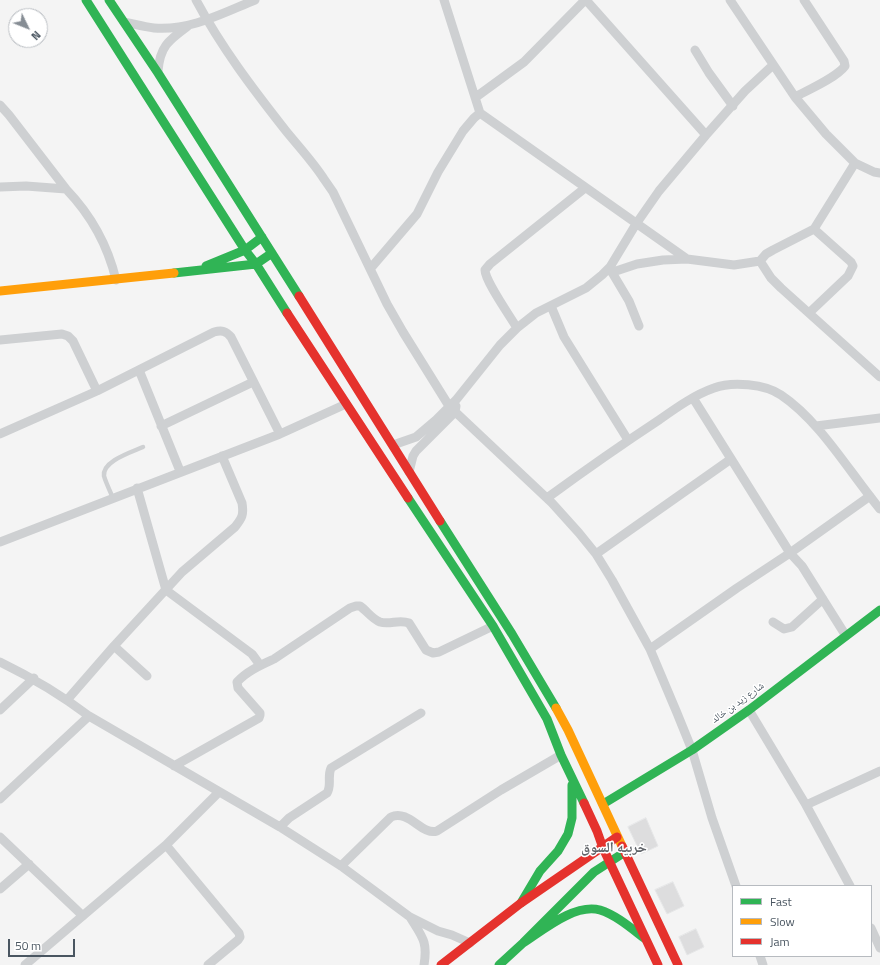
<!DOCTYPE html>
<html>
<head>
<meta charset="utf-8">
<style>
  body { margin:0 }
  #map { position:relative; width:880px; height:965px; overflow:hidden; background:#f4f4f4; font-family:"Titillium Web",sans-serif }
  canvas { display:block }
  .legend { position:absolute; left:732px; top:885px; width:140px; height:72px; box-sizing:border-box; background:#fff; border:1px solid #b7bbc0; margin:0; padding:5px 7px; list-style:none; font-size:12px; color:#4a5661 }
  .legend li { display:flex; align-items:center; gap:8px; height:20px }
  .legend b { width:20px; border:1px solid #b7bbc0 }
  .north { position:absolute; left:8px; top:8px; width:40px; height:40px; box-sizing:border-box; background:#fff; border:1px solid #b7bbc0; border-radius:50%; rotate:133deg; font-size:11px; font-weight:700; line-height:16px; text-align:center; color:#4a5661 }
  .north::after { content:''; display:block; margin:auto; width:14px; height:18px; background:#868d94; clip-path:polygon(50% 0,100% 100%,50% 72%,0 100%) }
  .scale { position:absolute; left:8px; top:939px; width:67px; height:18px; box-sizing:border-box; border:2px solid #4a5661; border-top:0; padding-left:5px; font-size:12px; line-height:14px; white-space:nowrap; color:#4a5661; -webkit-text-stroke:3px #fff; paint-order:stroke }
</style>
</head>
<body>
<div id="map">
<canvas width="880" height="965"></canvas>
<ul class="legend">
<li><b style="height:5px;background:#30b455"></b>Fast</li>
<li><b style="height:5px;background:#ff9f0a"></b>Slow</li>
<li><b style="height:5px;background:#e5322d"></b>Jam</li>
</ul>
<div class="north">N</div>
<div class="scale">50 m</div>
</div>
<script>
const ctx = document.querySelector('canvas').getContext('2d');
ctx.lineJoin = 'round';
function paint(path, color) {
  ctx.fillStyle = color;
  ctx.fill(path, 'evenodd');
}
function strokePath(path, color, width, dash) {
  ctx.strokeStyle = color;
  ctx.lineWidth = width;
  ctx.lineCap = dash ? 'butt' : 'round';
  ctx.setLineDash(dash || []);
  ctx.stroke(path);
}
function write(font, color, halo, rows, align = 'center') {
  ctx.font = font + ' "Titillium Web","Noto Naskh Arabic",sans-serif';
  ctx.lineWidth = 3;
  ctx.setLineDash([]);
  ctx.textBaseline = 'middle';
  ctx.strokeStyle = halo;
  ctx.fillStyle = color;
  for (const [text, x, y, turn = 0] of rows) {
    ctx.save();
    ctx.translate(x, y);
    ctx.rotate((+turn || 0) * Math.PI / 180);
    ctx.textAlign = isNaN(turn) ? turn : align;
    if (halo) ctx.strokeText(text, 0, 0);
    ctx.fillText(text, 0, 0);
    ctx.restore();
  }
}
const building = new Path2D(`
  M646,818L658,846L641,854L628,827Z
  M673,882L684,906L667,914L655,890Z
  M696,929L704,947L687,955L679,937Z`);
const lane = new Path2D(`
  M113,498C110,491 106,483 104,476C102,461 132,452 143,447`);
const street = new Path2D(`
  M196,0C221,47 253,89 286,131C299,147 313,162 324,179L333,192L387,304L403,332L449,406L552,503L579,533L596,554L612,580L650,649L677,713L692,750L712,818L736,886
  M444,0L480,113L687,259
  M586,0L706,135
  M730,0L795,97L826,134L855,163L874,172L880,173
  M124,22C134,24 144,27 154,28C190,31 223,13 255,0
  M695,50L709,73L733,106
  M158,71C160,46 169,40 188,26
  M476,97L524,62L585,0
  M795,97C808,90 836,78 845,66L844,61L804,0
  M0,105L9,115L66,189
  M0,187L26,186L66,189C90,214 108,246 116,280
  M760,261L771,278L781,288L880,377
  M370,269L417,214L438,172L463,131L474,118L480,113
  M610,269L629,301L639,326
  M613,272L637,264L663,260L687,259L734,265L760,261L766,254L773,250L814,229L855,163
  M551,306L564,337L628,440
  M809,313L848,276L853,266L851,262L814,229
  M517,328C510,316 485,281 485,270L490,264L585,188
  M0,340L62,334L68,336L73,341L97,391
  M139,370L180,471
  M693,398L790,553L802,566L846,636
  M161,426L253,382
  M816,426L880,418
  M0,434L97,391L214,332C222,330 226,331 231,337L280,434
  M393,445L416,437L436,420L456,400L500,345L517,328L536,313L586,288L602,275L610,267L636,224L659,191L706,135L745,91L773,65
  M409,472L413,456L416,451L455,412L456,406
  M137,488L166,590L252,654L260,665
  M547,498C584,471 621,445 659,420C676,408 694,395 714,388C732,381 765,384 781,395C820,421 850,473 880,509
  M0,542L280,434L346,404
  M596,554L731,459
  M773,622L784,629L792,627L823,599
  M114,646L147,676
  M650,649L737,588L790,553L870,496
  M0,662C33,678 60,694 89,716L280,827L341,866L410,917L438,931L452,935L470,943
  M67,700L114,646L182,572L235,527C242,518 244,515 242,503L222,456
  M0,710L34,678
  M749,710L806,805L850,886
  M174,766L259,718L260,715V713L238,688L237,682C247,671 261,665 274,659L350,608L356,606H360C367,611 372,619 380,622C390,625 399,619 409,623L426,650L433,653L439,652L493,626
  M0,799L89,716
  M806,805L880,771
  M280,827L289,818L327,793C332,785 327,777 331,768L421,713
  M0,837L83,916
  M166,845L239,933L240,937L238,940L208,965
  M341,866L391,817C409,809 422,836 437,831L501,790L561,755
  M0,889L29,864
  M410,917C422,937 428,941 424,965
  M871,928L880,948
  M760,956L763,965
  M25,965L166,845L219,792`);
const fast = new Path2D(`
  M86,0L245,250L256,264L287,313
  M109,0L158,73L299,296
  M206,266L245,250L262,237
  M174,273L256,264L272,253
  M408,498L493,626L547,719L561,755L584,803
  M440,521L512,634L556,708
  M603,804L692,750L749,710L880,610
  M521,903L540,871L558,851L568,834L572,818V785
  M523,943C543,930 575,903 600,910C616,915 631,928 644,938
  M499,965L523,943L594,872L625,852`);
const slow = new Path2D(`
  M0,291L174,273
  M556,708L568,730L622,846`);
const jam = new Path2D(`
  M299,296L440,521
  M287,313L408,498
  M584,803L597,831L603,848L658,965
  M622,846L678,965
  M441,965L521,903L617,837`);
const streetNames = [
  ["شارع زيد بن خالد",738,703,-36]
];
const districtNames = [
  ["خربیه السوق",614,849]
];
paint(building, '#ddddde');
strokePath(building, '#e5e6e7', 1);
strokePath(lane, '#ced0d2', 4.5);
strokePath(street, '#ced0d2', 9);
strokePath(fast, '#30b455', 9);
strokePath(slow, '#ff9f0a', 9);
strokePath(jam, '#e5322d', 9);
write('10px', '#4a5661', '#fff', streetNames);
write('bold 14px', '#5f6368', '#fff', districtNames);
</script>
</body>
</html>
